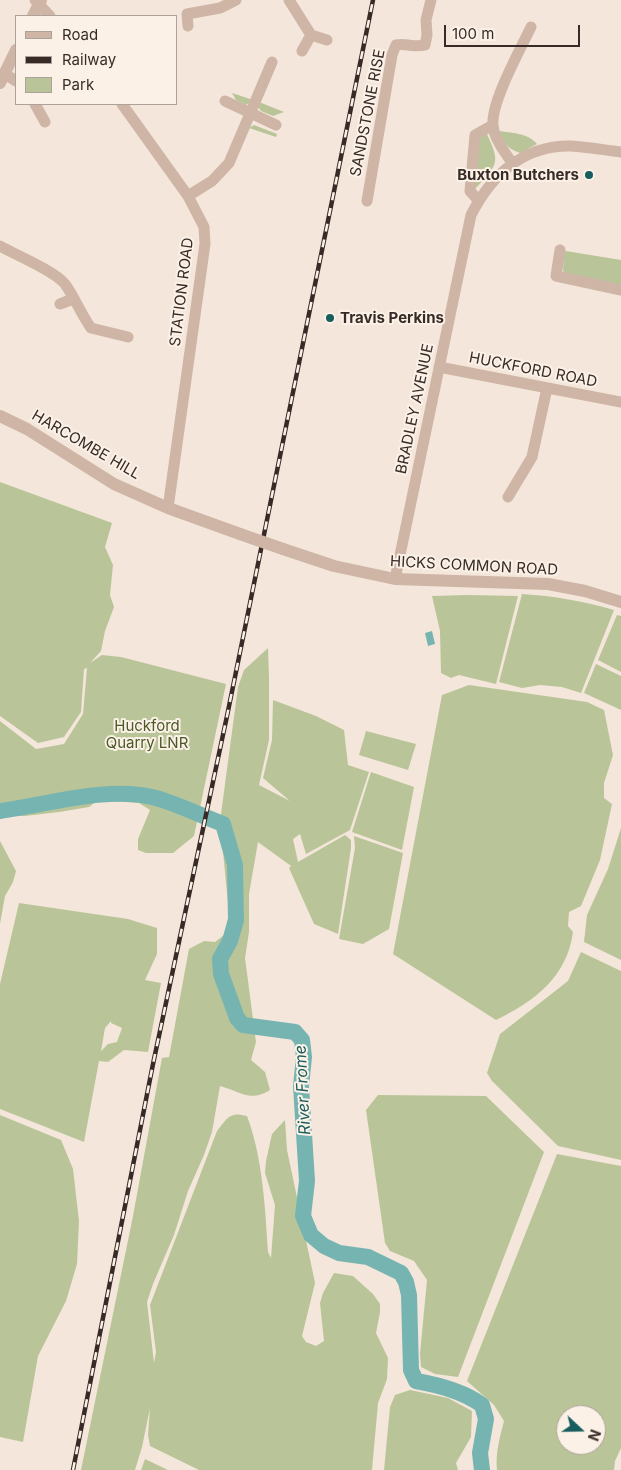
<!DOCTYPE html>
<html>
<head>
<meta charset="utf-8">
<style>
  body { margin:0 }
  #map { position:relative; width:621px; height:1470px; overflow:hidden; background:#f4e6da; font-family:Inter,sans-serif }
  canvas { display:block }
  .legend { position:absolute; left:15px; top:15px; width:162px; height:90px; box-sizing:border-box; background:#fbf1e7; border:1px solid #ada29a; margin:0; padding:6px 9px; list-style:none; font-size:15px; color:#382b27 }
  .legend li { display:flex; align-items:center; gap:10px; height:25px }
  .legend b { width:25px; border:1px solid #ada29a }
  .north { position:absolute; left:556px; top:1405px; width:50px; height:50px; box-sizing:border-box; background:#fbf1e7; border:1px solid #ada29a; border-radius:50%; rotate:111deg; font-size:14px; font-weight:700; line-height:20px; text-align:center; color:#382b27 }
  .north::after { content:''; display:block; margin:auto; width:18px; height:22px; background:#185e5e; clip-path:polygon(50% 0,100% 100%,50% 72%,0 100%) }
  .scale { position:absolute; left:444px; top:25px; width:136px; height:22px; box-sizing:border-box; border:2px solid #382b27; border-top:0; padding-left:6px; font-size:15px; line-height:18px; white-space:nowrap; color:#382b27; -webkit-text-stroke:4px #fbf1e7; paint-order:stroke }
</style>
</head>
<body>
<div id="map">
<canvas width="621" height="1470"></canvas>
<ul class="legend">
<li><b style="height:6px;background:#ceb5a5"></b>Road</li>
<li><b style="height:6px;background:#382b27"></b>Railway</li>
<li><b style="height:14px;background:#b9c598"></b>Park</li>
</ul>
<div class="north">N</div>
<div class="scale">100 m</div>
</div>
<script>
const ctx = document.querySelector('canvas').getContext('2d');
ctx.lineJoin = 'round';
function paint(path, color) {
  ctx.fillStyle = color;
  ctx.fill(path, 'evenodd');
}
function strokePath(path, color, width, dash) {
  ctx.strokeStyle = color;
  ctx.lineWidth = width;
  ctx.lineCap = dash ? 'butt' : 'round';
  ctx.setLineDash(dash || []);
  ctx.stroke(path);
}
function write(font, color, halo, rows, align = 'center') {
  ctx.font = font + ' Inter,sans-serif';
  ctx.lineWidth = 4;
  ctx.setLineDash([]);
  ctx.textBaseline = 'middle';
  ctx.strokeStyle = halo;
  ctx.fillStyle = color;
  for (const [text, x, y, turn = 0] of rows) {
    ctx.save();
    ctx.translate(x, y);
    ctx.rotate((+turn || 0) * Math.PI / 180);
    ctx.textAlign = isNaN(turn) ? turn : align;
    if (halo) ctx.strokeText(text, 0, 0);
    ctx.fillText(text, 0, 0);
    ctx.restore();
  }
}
const green = new Path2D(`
  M232,93L253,100L246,105L236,100Z
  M259,102L284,112L273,116L261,111L258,107Z
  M254,125L277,134L276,137L249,128Z
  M499,131C512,133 528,133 537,144L520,153C507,149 504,142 499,131Z
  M486,132C500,162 499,163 477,187L475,188L477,141Z
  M566,251L621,260V285L567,274L563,271L564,253Z
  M0,482L112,523L105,547L113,565L110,595L114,607L105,631L101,651L90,663L102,655L121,657L226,684L194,836L173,853H146L138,850V839L150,810L139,803L98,800L89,807L59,812L25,816L0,815V721L36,749L64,744L83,714L87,668L84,669L81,712L64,737L38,743L0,716Z
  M522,594C554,596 583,601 614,610L581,693L562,687L540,685L522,688L499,682Z
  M467,595L518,596L496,684L459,675L451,678L441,673L440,631L432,596Z
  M617,615L621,616V672L598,660Z
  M268,648L269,678V740L259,785L290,801L263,778L272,740L273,700L316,716L344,730L348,765L369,772L350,830L306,854L300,834L293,839L298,862L345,835L351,840V848L338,934L314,924L289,868L291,866L258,842L249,894V932L245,958L256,1042L251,1060L265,1072L270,1090C249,1103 240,1091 220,1086L212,1132L204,1155L188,1191L174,1235L153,1284L147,1302L154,1363L156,1352L150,1305L217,1131C227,1118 230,1111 247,1116C263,1159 265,1207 268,1252L271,1258L275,1205L265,1173L266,1161L272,1134L285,1120L287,1150L315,1283L302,1336L306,1342L316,1346L324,1341L320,1303L323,1293L334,1273L353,1276L373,1294L380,1304V1312L376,1333L388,1358L387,1379L378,1403L372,1470H199L150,1446L148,1435L150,1408L142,1447L135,1470H81L133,1216L162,1058L169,1057L189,949L204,941L215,942L224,935L229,914L222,841L217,830L221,814L238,687L244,670Z
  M596,664L621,676V710L584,693Z
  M469,685L587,702L604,710L613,755L604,783V798L612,804L600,860L581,906L569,912L568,926L573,932C567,977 535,1001 496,1020L393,954L442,695Z
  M366,731L416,744L408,770L359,755Z
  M371,772L414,787L402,850L352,832Z
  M621,828V960L584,942L587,915L608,869Z
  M354,836L403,853L389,929L363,944L339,939L355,848Z
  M0,841L16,871L13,882L5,896L0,924Z
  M19,903L128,919L157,928V954L145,980L161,983L148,1052L124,1050L108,1062L99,1061L84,1142L0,1109V984ZM111,1021V1023L122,1028L117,1042L108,1044L101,1051L105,1028Z
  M581,952L621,971V1160L558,1146L492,1081L487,1073L500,1034L568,981Z
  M378,1095L486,1096L544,1152L458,1377L435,1374L421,1367L420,1354L427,1280L414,1261L390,1251L385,1243L366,1110Z
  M0,1115L61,1140L73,1169L79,1221L77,1264L66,1301L38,1356L23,1442L0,1437Z
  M557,1154L621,1166V1448L615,1461L614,1470H497C495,1453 500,1437 504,1421L494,1405L467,1381ZM566,1415H596V1445H566Z
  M410,1390L448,1398L472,1411L471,1437L456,1463L458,1470H384L390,1407L395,1395Z
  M145,1459L168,1470H141Z`);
const water = new Path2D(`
  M432,631L435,644L428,646L425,633Z`);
const river = new Path2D(`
  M0,811C45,805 108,786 152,797C174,802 201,816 223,824L235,865L236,920L230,941L220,959L221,974L237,1018L243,1025L295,1032L302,1040L304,1057L301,1086L307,1181L303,1216L311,1235L324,1246L339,1253L368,1257L401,1273L406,1282L409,1295L411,1370L416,1381C439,1385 463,1391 482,1405L486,1419L480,1453L482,1470`);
const minor = new Path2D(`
  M35,0L50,16
  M289,0L311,35
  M188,26L187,14L220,8L236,0
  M302,51L311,35L327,40
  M5,74L16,81
  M225,101L276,125
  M35,104L45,122
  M122,104L188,196L204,227L205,244L168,508
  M512,163C505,152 494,139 493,125C491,102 520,50 531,27
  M188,196L212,181L229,163L272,62
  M478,200L470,191L475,135L493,125
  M367,201L392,55L396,45C407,43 414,48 425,45L427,35L426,20L431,0
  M0,246C16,255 55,271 65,284C75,298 81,314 91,328L128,337
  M560,250L556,276L621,290
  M60,304L73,299
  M439,367L621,402
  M508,497L532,457L547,388
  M395,579L471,215C491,176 523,145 571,146C587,147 604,150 621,152`);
const tertiary = new Path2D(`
  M33,16L41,0
  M0,83L16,50
  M0,416L27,429L114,484L168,508L240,534
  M283,549L334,566L395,579L548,584L585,591L621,602`);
const rail = new Path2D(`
  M73,1470L153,1064L227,716L373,0`);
const tertiaryBridge = new Path2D(`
  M240,534L283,549`);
const markers = [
  [589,175,5,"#185e5e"],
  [330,318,5,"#185e5e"]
];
const streetNames = [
  ["SANDSTONE RISE",368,113,-79],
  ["STATION ROAD",182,292,-83],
  ["HUCKFORD ROAD",533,370,11],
  ["BRADLEY AVENUE",415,409,-78],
  ["HARCOMBE HILL",86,445,30],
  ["HICKS COMMON ROAD",474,566,3]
];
const poiNames = [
  ["Buxton Butchers",579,175],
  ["Travis Perkins",340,318,"left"]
];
const parkNames = [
  ["Huckford",147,726],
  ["Quarry LNR",147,743]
];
const waterNames = [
  ["River Frome",303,1090,-93]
];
paint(green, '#b9c598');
paint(water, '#76b4b2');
strokePath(river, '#76b4b2', 16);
strokePath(minor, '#ceb5a5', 11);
strokePath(tertiary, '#ceb5a5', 12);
strokePath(rail, '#382b27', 4.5);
strokePath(rail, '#fbf1e7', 2.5, [8]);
strokePath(tertiaryBridge, '#ceb5a5', 12);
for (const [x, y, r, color] of markers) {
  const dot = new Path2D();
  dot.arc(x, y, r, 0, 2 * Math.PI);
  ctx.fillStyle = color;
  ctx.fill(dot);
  strokePath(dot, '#fbf1e7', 2);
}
write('15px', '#382b27', '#fbf1e7', streetNames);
write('bold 15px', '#382b27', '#fbf1e7', poiNames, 'right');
write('15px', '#4b5928', '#fbf1e7', parkNames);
write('italic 16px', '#185e5e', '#fbf1e7', waterNames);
</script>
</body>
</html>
